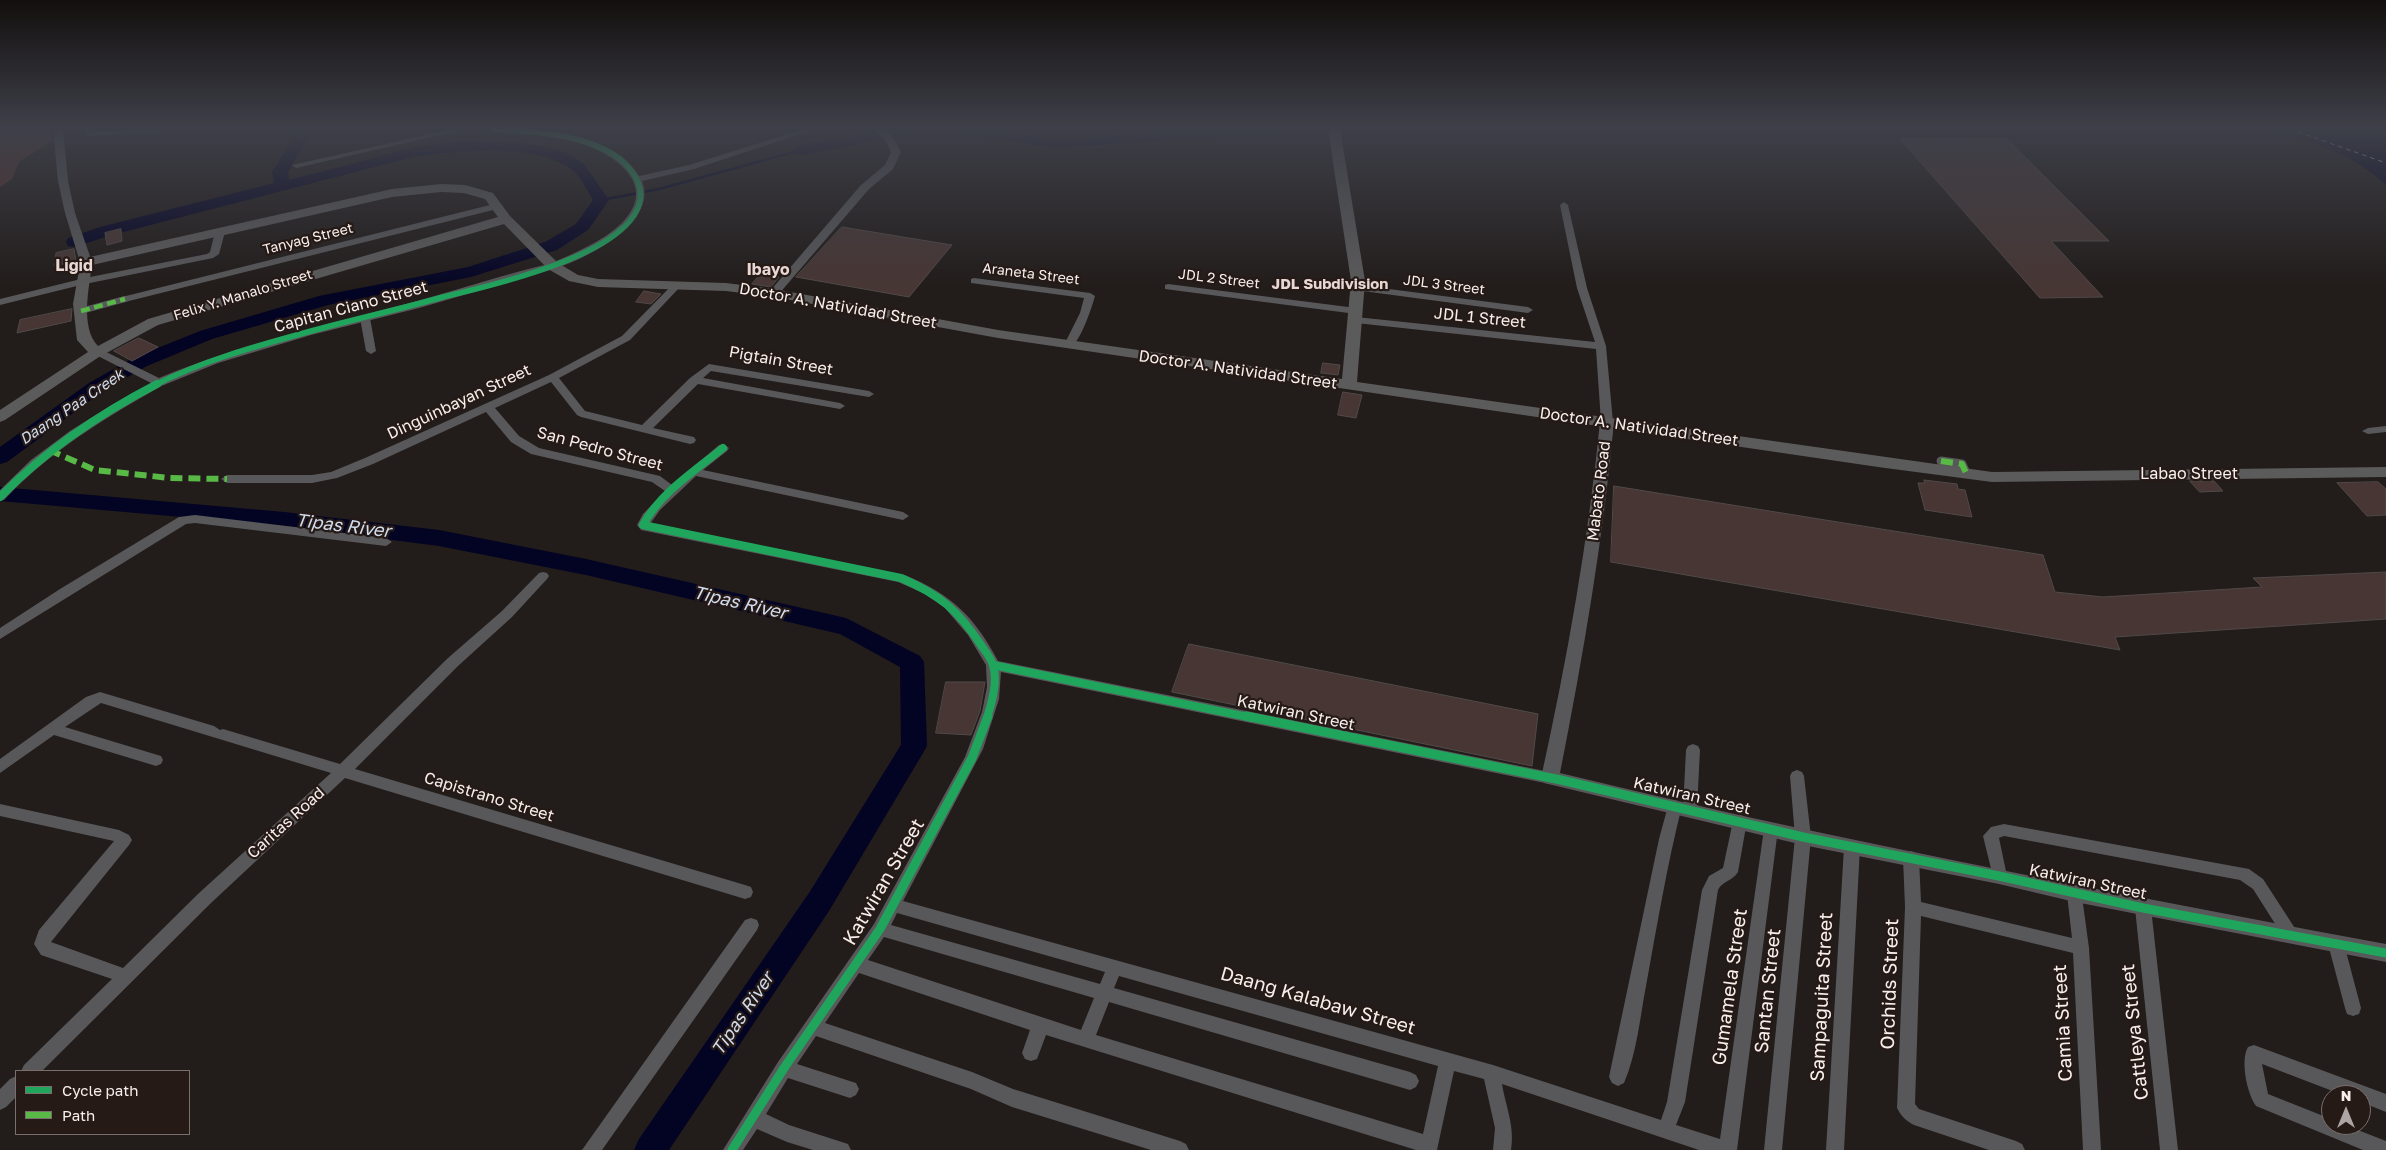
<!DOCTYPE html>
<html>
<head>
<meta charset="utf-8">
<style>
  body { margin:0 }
  #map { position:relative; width:2386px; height:1150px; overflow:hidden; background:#221c1a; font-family:"Golos Text",sans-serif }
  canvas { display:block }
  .legend { position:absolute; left:15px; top:1070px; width:175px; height:65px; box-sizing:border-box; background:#261a17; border:1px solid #7a6f6d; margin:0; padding:6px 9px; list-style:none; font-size:15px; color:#f8efed }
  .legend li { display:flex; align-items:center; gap:10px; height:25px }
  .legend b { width:25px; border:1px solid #7a6f6d }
  .north { position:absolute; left:2321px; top:1085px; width:50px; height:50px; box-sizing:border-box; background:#261a17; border:1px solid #7a6f6d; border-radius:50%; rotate:0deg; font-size:14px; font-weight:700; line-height:20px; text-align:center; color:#f8efed }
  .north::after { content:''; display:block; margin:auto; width:18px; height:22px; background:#ada5a3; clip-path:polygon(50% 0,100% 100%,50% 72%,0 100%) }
</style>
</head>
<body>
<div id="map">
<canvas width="2386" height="1150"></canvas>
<ul class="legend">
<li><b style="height:6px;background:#20a55d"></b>Cycle path</li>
<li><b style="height:6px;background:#58b947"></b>Path</li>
</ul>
<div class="north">N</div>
</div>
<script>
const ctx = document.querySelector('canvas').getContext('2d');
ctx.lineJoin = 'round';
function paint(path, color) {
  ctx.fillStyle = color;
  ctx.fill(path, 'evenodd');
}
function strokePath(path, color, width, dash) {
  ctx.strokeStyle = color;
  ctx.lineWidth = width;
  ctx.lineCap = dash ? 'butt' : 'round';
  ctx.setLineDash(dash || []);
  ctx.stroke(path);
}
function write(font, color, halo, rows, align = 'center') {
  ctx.font = font + ' "Golos Text",sans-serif';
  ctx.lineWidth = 4.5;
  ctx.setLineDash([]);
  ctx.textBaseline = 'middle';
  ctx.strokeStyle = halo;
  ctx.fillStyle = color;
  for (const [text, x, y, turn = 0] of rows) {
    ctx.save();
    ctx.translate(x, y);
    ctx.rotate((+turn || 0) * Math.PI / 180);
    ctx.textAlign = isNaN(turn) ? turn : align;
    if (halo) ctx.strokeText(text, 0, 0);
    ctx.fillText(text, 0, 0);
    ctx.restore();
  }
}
const green = new Path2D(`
  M0,129H50L53,140L19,162L12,179L0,187Z`);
const water = new Path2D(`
  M2271,129H2386V185C2355,155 2311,141 2271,129Z`);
const stream = new Path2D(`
  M601,200L659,189L801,150`);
const river = new Path2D(`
  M299,129H313L288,172L289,180L416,147L463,141L513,143L536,145L567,153L584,164L609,200L588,230L557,250L471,277L328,305L212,339L147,366L103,391L7,462L0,464V447L89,383L133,358L200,331L319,296L468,267L545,242L576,224L593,200C587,190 580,175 571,169C536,143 459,151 417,156L112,235L74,247L68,246L66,242L68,238L100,227L274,183L272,172Z
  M888,129H914L912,132L840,148L801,155L793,150L801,145Z
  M957,129H989L1054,140L1213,129H1283L1276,133L1054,148L964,133L959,132Z
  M0,487L284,512L439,530L586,559L846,618L920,656L924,662L927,746L923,753L829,911L669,1150H634L639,1139L809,893L901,745L900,667L840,634L586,575L439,546L284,526L0,501Z`);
const ferry = new Path2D(`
  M2290,129L2386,163`);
const building = new Path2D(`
  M2006,138L2109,241H2051L2103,297L2040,298L1900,139Z
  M842,227L952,245L909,297L796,277Z
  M121,229L122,241L107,245L105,233Z
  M74,249L76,261L54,266L56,253Z
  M760,275L779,277L771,287L752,284Z
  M644,291L661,294L651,304L636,302Z
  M72,309L71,321L17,333L20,320Z
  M139,338L158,347L132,361L114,351Z
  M1323,363L1340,365L1338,375L1321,373Z
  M1343,392L1362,395L1356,418L1338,415Z
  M1924,480L1957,484L1958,489L1965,490L1972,517L1925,510L1918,483H1925Z
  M2190,481H2214L2223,491L2200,492Z
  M2378,482L2386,489V515L2367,516L2337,483Z
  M1614,486L2043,555L2055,592L2103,597L2262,587L2253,578L2386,572V619L2115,637L2120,650L1611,562Z
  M1189,644L1538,714L1532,766L1172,692Z
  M946,682H985L980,711L971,735L936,733Z`);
const pedestrianFar1 = new Path2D(`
  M81,311L125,299`);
const pedestrian = new Path2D(`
  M1941,461L1962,464L1966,473`);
const minor = new Path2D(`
  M84,129H92L93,131L164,129L155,133L89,136L85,134Z
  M453,129H467L296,168L292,165Z
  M489,129C535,127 612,132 639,176L689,165L804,129L813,130L694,169L642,181C659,222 585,260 553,269L548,266L550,264C574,253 602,242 622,223C661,183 611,152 576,142C549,134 521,134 493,131Z
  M1564,202L1568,205L1587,288L1606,346L1613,422L1611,424L1607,425L1601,422L1596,349L1356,323L1351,320L1356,317L1595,342L1577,288L1560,205Z
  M498,203L501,204V208L125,302L120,299L122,297Z
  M220,229L225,232L219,254L213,258L85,284L0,305V299L85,278L207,254L210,252L215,232Z
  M974,278L1090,293L1095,296C1092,307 1080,344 1069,348L1064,345L1080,313L1084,298L971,283V279Z
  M677,282L680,283V287L630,340L559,378L585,411L642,425L690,378L709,364L869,391L874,394L869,397L711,371L703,378L840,403L845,406L840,409L698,384L653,428L694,437L696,440L694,443L690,444L581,417L577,415L551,382L495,408L519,436L539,448L660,476L672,485L719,445L723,444L729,448L727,451L703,470L903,512L909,516L903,520L696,476L660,510L650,524L905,575C952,595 974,616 998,661L1550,772L1555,774L1557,778L1555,782L1550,784L1001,672L999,699L983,749L903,901L1493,1065L1661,1120L1667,1102L1702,890L1709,876L1723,868L1733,821L1735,817L1740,815L1745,817L1747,821L1738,872C1733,881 1722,881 1718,890L1685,1102L1676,1125L1720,1139L1764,829L1766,825L1771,823L1776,825L1778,829L1737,1150H1699L1502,1084C1506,1108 1515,1126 1511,1150H1493L1495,1128L1484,1079L1454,1071L1437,1150H1416L1046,1035L1037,1059L1031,1061L1025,1059L1022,1053L1030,1030L859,973L825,1023L972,1072L1013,1089L1180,1141L1186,1144L1189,1150H1151L1012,1107L971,1089L816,1036L797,1064L856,1083L859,1089L856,1095L850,1098L788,1078L766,1114L789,1125L848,1144L851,1150H813L787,1142L757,1129L743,1150H723L778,1062L874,924L965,757L982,712L987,687L986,665L968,635L944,607L923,593L898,582L641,530L637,525L643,514L665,491L652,482L531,454L511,442L486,412L373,464L337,478L312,483H227L221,479L227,475H312L331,472L365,458L549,375L622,336L674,283ZM897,913L1105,972L1100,984L891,925ZM884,937L1094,998L1081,1030L868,960ZM1119,976L1438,1066L1423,1134L1096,1035L1109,1002L1410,1090L1416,1087L1419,1081L1416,1075L1410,1072L1114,988Z
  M1168,284L1356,308L1361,311L1356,314L1165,289V285Z
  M1358,285L1528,307L1533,310L1528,313L1355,290L1353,288Z
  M365,315L370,318L376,351L371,354L366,351L360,318Z
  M159,380L164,383L163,385C105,418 50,451 4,500L0,501V490L31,460L70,431L112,405Z
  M2386,426V432L2368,434L2362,431L2368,428Z
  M195,515L386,538L392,542L386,546L195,523L186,524L0,639V628L60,589L179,517Z
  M543,572L547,573L549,576L547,579L512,617L458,666L355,769L745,885L751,887L753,892L751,897L745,899L345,778L211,903L42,1071H21L24,1065L112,979L41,955L34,944L39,930L114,841L0,816V804L119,830L129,835L132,840L129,845L51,942L123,968L199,893L331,773L101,703L65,727L161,756L163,760L161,764L156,766L54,735L0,773V759L86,697L100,692L214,726L220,730L223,729L340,764L448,658L502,611L539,573Z
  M1693,744L1698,746L1700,750L1697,809L1695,813L1690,815L1685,813L1683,809L1686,750L1688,746Z
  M1797,770L1802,772L1804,776L1811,837L1782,1150H1764L1795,837L1790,776L1792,772Z
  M1675,800L1680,802L1682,806C1667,865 1657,926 1646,986C1640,1017 1637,1053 1624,1083L1618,1086L1612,1083L1609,1077L1659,839L1668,806L1670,802Z
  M2004,824L2249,869L2263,879L2300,936L2298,941L2292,943L2286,941L2253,889L2240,880L2004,836L1999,838L2007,876L2004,881L1999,883L1994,881L1983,836L1991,827Z
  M1852,841L1857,842L1860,847L1844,1150H1826L1844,847L1847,842Z
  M1911,851L1916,853L1919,858L1921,902L2072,938L2067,894L2069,889L2075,887L2081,889L2089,948L2101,1150H2083L2073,953L1921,916L1915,1104L1919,1109L2016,1141L2022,1144L2025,1150H1989L1914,1125C1906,1121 1901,1116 1897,1108L1905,907L1903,858L1906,853Z
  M2143,901L2149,903L2151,908L2178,1150H2160L2135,908L2137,903Z
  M751,918L757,920L759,925L757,930L602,1150H582L745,920Z
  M2336,937L2342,939L2344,944L2361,1008L2359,1014L2353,1016L2347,1014L2345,1008L2328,944L2330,939Z
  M2254,1045L2386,1094V1112L2361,1102V1095H2343L2262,1064L2268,1094L2331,1119V1125H2345L2386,1141V1150H2363L2256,1106C2247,1094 2240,1060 2248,1047Z
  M16,1076V1097L6,1107L0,1110V1089L10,1079Z`);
const tertiary = new Path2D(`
  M53,129H63L68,181L75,213L92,262L90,264H82L80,262L65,213L58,181Z
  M874,129H884L893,137L901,152L893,169L869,189L778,295H770L768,293L770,291L861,185L885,165L891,152L885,140Z
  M553,263L559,266L557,268L419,308L311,335L218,363L159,387L90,352L92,349H100L159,378C241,344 325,325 410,303C458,290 505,274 553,263Z
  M1607,418L1614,422C1603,540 1583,657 1560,773C1641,792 1722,812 1803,829C1997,870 2191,908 2386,944V962L2075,902L1999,884L1803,845L1544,783L1541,778C1567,660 1588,542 1600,422Z`);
const secondary = new Path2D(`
  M1328,129H1340L1365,281L1357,382L1992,472L2386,467V477L1992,482L1878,467L998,338L774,297L726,291L598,287L569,281L548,269L504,224L158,325L99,357L5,420L0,422V410L88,352L77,340L73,304L81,259L392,189L441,184L465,185L493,193L510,216L558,263L578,275L598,279L726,283L774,289L998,330L1342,379L1351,281ZM441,192L464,193L485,199L498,217L148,319L98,346C80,328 89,287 92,265L392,197Z`);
const quietFar1 = new Path2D(`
  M81,311L125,299`);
const quiet = new Path2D(`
  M49,450L95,470L170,478L227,479
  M1941,461L1962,464L1966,473`);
const cyclewayFar2 = new Path2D(`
  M155,385C202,361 253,347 304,333C350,320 397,310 443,297C484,287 675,247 635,176C611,134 535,132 493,129`);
const cyclewayFar1 = new Path2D(`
  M723,448C696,470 660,493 643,525L901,578C940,595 958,610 981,645C985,651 991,658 993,665C998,681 992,702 987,718
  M0,497C46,450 99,414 157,384
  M993,665L1253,718`);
const cycleway = new Path2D(`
  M1246,716L1561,780L1803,837L1999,876L2143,908L2386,953
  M732,1150L784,1068L880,929L972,758L988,716`);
const farStreetnames = [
  ["Tanyag Street",308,239,-14],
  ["Araneta Street",1031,274,7],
  ["JDL 2 Street",1219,279,7],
  ["JDL 3 Street",1444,285,7],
  ["Felix Y. Manalo Street",243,295,-17]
];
const farNeighbourhoodnames = [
  ["JDL Subdivision",1330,284]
];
const farWaternames = [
  ["Daang Paa Creek",72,407,-34]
];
const farQuarternames = [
  ["Ligid",74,266],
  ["Ibayo",768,270]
];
const streetNames = [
  ["Doctor A. Natividad Street",838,306,10],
  ["Capitan Ciano Street",351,307,-15],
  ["JDL 1 Street",1480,318,6],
  ["Pigtain Street",781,361,10],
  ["Doctor A. Natividad Street",1238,370,8],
  ["Dinguinbayan Street",459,402,-25],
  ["Doctor A. Natividad Street",1639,427,8],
  ["San Pedro Street",600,449,15],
  ["Labao Street",2189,474],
  ["Mabato Road",1599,491,-83],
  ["Katwiran Street",1296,713,12],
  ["Katwiran Street",1692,796,13],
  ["Capistrano Street",489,797,17],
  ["Caritas Road",286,823,-42],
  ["Katwiran Street",2088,882,12]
];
const waterNames = [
  ["Tipas River",343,526,7],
  ["Tipas River",740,603,13],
  ["Tipas River",743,1014,-56]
];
const nearStreetnames = [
  ["Katwiran Street",884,882,-60],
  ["Orchids Street",1890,984,-88],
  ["Gumamela Street",1730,987,-82],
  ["Santan Street",1768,991,-84],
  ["Sampaguita Street",1822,997,-87],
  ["Daang Kalabaw Street",1318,1001,16],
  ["Camia Street",2063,1023,-93],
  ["Cattleya Street",2135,1032,-96]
];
paint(green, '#562f28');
paint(water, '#030324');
strokePath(stream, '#030324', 2.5);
paint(river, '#030324');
strokePath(ferry, '#d1ddef', 1, [4.5, 4]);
paint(building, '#473634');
strokePath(building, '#504a48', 1);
strokePath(pedestrianFar1, '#58585a', 6);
strokePath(pedestrian, '#58585a', 9);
paint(minor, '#58585a');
paint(tertiary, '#58585a');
paint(secondary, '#5c5b5b');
strokePath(quietFar1, '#58b947', 4.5, [9, 4.5]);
strokePath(quiet, '#58b947', 6, [12, 6]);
strokePath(cyclewayFar2, '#20a55d', 5.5);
strokePath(cyclewayFar1, '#20a55d', 8);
strokePath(cycleway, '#20a55d', 9);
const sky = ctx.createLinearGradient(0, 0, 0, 290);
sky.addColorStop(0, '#130f0e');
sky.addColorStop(0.44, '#3e4049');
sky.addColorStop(1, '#3e404900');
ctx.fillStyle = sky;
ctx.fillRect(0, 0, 2386, 290);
write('14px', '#f8efed', '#261a17', farStreetnames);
write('bold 15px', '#e9d7d3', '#261a17', farNeighbourhoodnames);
write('italic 15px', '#d1ddef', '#261a17', farWaternames);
write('bold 16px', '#e9d7d3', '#261a17', farQuarternames);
write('16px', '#f8efed', '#261a17', streetNames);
write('italic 18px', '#d1ddef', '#261a17', waterNames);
write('19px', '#f8efed', '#261a17', nearStreetnames);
</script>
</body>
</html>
